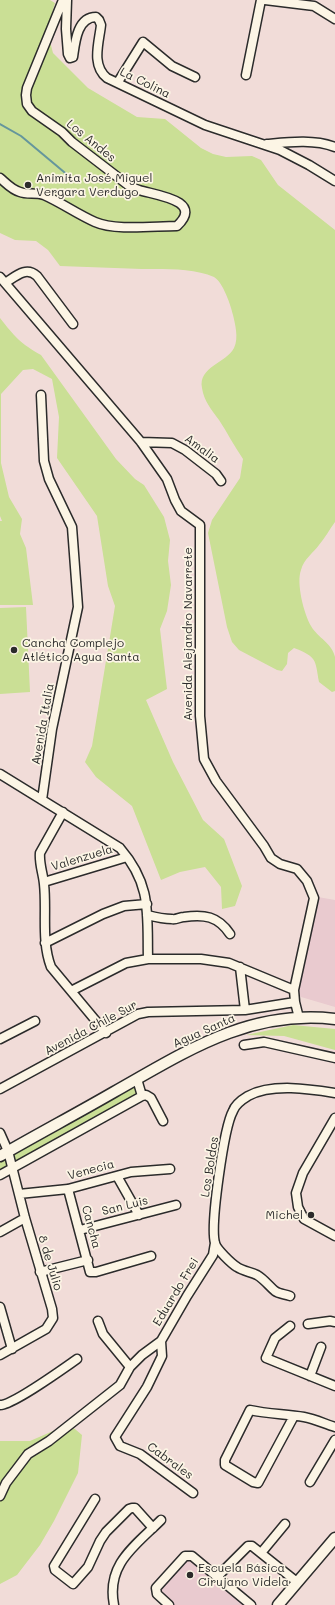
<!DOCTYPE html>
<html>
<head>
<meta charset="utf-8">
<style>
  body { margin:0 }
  canvas { display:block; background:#f1dcd8 }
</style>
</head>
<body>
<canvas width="335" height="1605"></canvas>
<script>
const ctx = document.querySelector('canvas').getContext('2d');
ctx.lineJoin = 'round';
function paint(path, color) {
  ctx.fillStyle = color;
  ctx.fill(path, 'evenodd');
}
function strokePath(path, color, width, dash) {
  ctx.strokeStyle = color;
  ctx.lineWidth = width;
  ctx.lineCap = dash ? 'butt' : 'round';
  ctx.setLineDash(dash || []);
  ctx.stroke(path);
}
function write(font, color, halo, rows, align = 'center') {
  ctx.font = font + ' Mali,sans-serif';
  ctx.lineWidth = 3.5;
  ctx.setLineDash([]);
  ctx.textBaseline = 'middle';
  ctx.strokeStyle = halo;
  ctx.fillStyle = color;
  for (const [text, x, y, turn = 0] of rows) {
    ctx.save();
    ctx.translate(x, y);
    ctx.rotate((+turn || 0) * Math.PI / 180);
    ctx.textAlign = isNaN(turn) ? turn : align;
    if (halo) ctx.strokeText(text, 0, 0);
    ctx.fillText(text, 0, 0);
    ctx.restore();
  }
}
const built = new Path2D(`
  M318,897L335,900V1007L301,997L297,992Z
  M188,1560L190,1561L244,1605H174L160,1592V1590L185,1561Z`);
const green = new Path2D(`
  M0,0H50L55,3L47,30L53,53L88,88L137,117L165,119L201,148L213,154L226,157L252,156L261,160L278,185L335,230V522C329,530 325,538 319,545C313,553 304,559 301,570C296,583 304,614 311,626C318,638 332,643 335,657C335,668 335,681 335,691L332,692L319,682C315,659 317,657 294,648L288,653L287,664L282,671L277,670L239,650L232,642L227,627L208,533L212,520L240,478L243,459C234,446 227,432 219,420C211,409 204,401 202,388C198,367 226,363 234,348C239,338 235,324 233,315C231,306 223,282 214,277C194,268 164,269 142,269C115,268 87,267 60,266L48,250L36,241L15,240L0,233Z
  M0,318C14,336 21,344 41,355L116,459L135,479L144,485L164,517L170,540L168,561L171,585L167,611L160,629L167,689L146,700L173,762L203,820L224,839L242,886L235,906L222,909L221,887L205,867L180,872L161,880L132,806L96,777L85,762L92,746L115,606L108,586L97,516L57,458L59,417L52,379L33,369L23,370L1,394V463L9,497L22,519L20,534L26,548L33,605H0V521H2L0,516Z
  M26,607L30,692L0,694V608Z
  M293,1025L335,1029V1050L284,1036L246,1035Z
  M138,1078L140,1092L0,1170V1156Z
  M69,1424L82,1435L78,1473L54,1521L40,1545L17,1575L0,1584V1441H30Z`);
const stream = new Path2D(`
  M0,124L21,136L70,177`);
const minor = new Path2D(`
  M67,0L66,29L68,54L70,58L73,57C75,43 77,17 96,17L99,20L101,25C99,43 91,65 107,78L205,125L280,150L309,165L335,181
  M265,0L314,6L335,19
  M246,75L261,0
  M118,82L143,42L172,66L195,77
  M267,144C289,142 314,139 335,147
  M0,178C6,183 12,190 20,192C27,195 36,192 44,195C62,203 77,214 95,222C115,231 154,226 177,226C205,200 154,195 139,190C135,189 131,187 128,185L72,142L62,132L32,111L27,104L26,95L27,88L63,0
  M0,277L141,442L167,479L175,500L181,511L200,525V716L204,759L216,781L264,846L271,858L280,864L297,869L307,881L314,898L294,990L295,1002L299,1018
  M5,283C16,276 26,266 37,276L73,324
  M41,395L44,461L49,479L72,527L78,607L52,729L42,800
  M141,442L172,443L185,450L216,474L221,481
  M0,774L120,848C152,885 147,913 148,959
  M63,812L40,853C39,864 43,873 44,884C47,911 41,941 51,967L106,1033
  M44,882L127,857
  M147,915C155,917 164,919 172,919C176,920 180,917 184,917C204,914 218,916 230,934
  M45,943L103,914L124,906L147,904
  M240,967L245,1010
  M71,991L126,963L148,959H201L229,963L294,990
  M0,1039L35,1021
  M244,1045L264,1042L335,1058
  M137,1079L142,1096
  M0,1089L138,1014L148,1012L245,1010L295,1002
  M335,1118L303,1173L296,1193L298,1207L304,1219L335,1236
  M0,1133L8,1151L25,1218L52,1309L53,1318L46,1329L0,1355
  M0,1175L142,1096L146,1095L151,1098L163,1121
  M117,1176L139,1215
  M68,1189L90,1272H96L151,1256
  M19,1194L68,1189L131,1172L170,1169
  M80,1230L176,1205
  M0,1232L25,1218
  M40,1272L88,1260
  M290,1296C285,1294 279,1294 275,1291C269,1286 264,1279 257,1275C251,1272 243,1271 237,1267C232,1264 216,1249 215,1243C210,1225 224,1127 233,1111C235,1105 243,1099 248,1096C272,1083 310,1089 335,1093
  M0,1307L12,1349
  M98,1321L103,1334L130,1367
  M308,1324L330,1321L335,1322
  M290,1326L275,1338L266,1358L335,1386
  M310,1376L321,1347
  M0,1405C13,1405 64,1368 77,1359
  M294,1416L258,1483L253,1482L225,1465V1460L250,1410C268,1414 286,1414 304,1417C315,1419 325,1424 335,1427
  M310,1482L335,1440
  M193,1493L140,1454L120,1446L115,1437L147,1387L162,1356L161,1341L187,1296L213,1255L215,1243
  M0,1496L6,1483L28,1454L49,1441L120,1385L130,1367L142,1355L161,1341
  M95,1499L54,1566L55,1570L73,1584L88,1567L100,1541L106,1532L129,1509L132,1508H135L153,1528
  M261,1553L285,1524
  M217,1577L248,1546H252L297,1582
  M114,1605C106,1564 135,1546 161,1520
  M169,1605L157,1594L156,1588L185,1556H192L251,1605`);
const major = new Path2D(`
  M0,1156C38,1134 76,1114 114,1092C185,1052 249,1009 335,1019
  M278,1605L335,1538`);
const markers = [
  [28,185,4,"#2b2b2b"],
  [14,650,4,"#2b2b2b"],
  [311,1215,4,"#2b2b2b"],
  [190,1575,4,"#2b2b2b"]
];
const streetNames = [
  ["La Colina",145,83,26],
  ["Los Andes",91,141,39],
  ["Amalia",202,449,36],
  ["Avenida Alejandro Navarrete",188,634,-90],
  ["Avenida Italia",43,724,-80],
  ["Valenzuela",82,858,-17],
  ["Avenida Chile Sur",91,1028,-28],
  ["Agua Santa",204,1031,-24],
  ["Los Boldos",210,1167,-81],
  ["Venecia",91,1170,-15],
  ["San Luis",125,1206,-14],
  ["Cancha",91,1227,75],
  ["8 de Julio",50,1263,73],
  ["Eduardo Frei",176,1292,-59],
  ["Cabrales",170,1461,36]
];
const poiNames = [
  ["Animita José Miguel",36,178],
  ["Vergara Verdugo",36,192],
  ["Cancha Complejo",22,643],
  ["Atlético Agua Santa",22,657],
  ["Michel",303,1215,"right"],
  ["Escuela Básica",198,1568],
  ["Cirujano Videla",198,1582]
];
paint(built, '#e9cacf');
paint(green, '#cadf95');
strokePath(stream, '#65969c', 2);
strokePath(minor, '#2b2b2b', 11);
strokePath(major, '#2b2b2b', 13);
strokePath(minor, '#fcf5e5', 8);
strokePath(major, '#fcf5e5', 10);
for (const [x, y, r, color] of markers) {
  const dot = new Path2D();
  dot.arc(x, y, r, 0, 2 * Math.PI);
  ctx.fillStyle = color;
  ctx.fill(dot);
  strokePath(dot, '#fcf5e5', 1.5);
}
write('12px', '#2b2b2b', '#fcf5e5', streetNames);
write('12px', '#2b2b2b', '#fcf5e5', poiNames, 'left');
</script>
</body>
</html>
